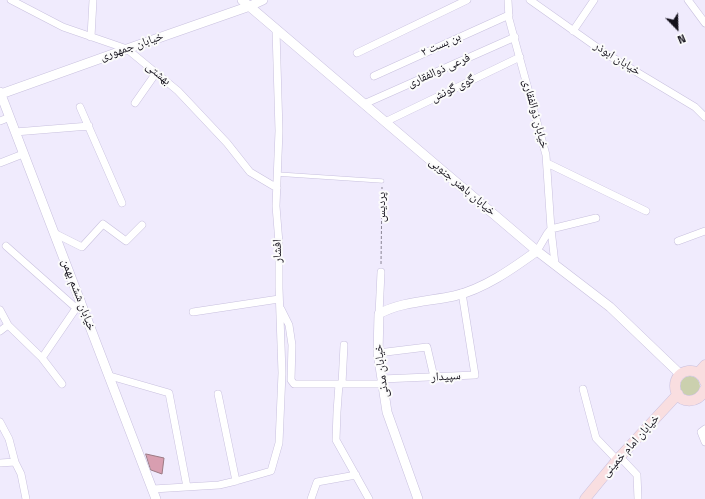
<!DOCTYPE html>
<html>
<head>
<meta charset="utf-8">
<style>
  body { margin:0 }
  #map { position:relative; width:705px; height:499px; overflow:hidden; background:#f0ebfd; font-family:"Titillium Web",sans-serif }
  canvas { display:block }
  .north { position:absolute; left:657px; top:8px; width:40px; height:40px; -webkit-text-stroke:3px #fbfbfb; paint-order:stroke; rotate:157deg; font-size:11px; font-weight:700; line-height:16px; text-align:center; color:#14111b }
  .north::after { content:''; display:block; margin:auto; width:14px; height:18px; background:#14111b; clip-path:polygon(50% 0,100% 100%,50% 72%,0 100%) }
</style>
</head>
<body>
<div id="map">
<canvas width="705" height="499"></canvas>
<div class="north">N</div>
</div>
<script>
const ctx = document.querySelector('canvas').getContext('2d');
ctx.lineJoin = 'round';
function paint(path, color) {
  ctx.fillStyle = color;
  ctx.fill(path, 'evenodd');
}
function strokePath(path, color, width, dash) {
  ctx.strokeStyle = color;
  ctx.lineWidth = width;
  ctx.lineCap = dash ? 'butt' : 'round';
  ctx.setLineDash(dash || []);
  ctx.stroke(path);
}
function write(font, color, halo, rows, align = 'center') {
  ctx.font = font + ' "Titillium Web","Noto Naskh Arabic",sans-serif';
  ctx.lineWidth = 4;
  ctx.setLineDash([]);
  ctx.textBaseline = 'middle';
  ctx.strokeStyle = halo;
  ctx.fillStyle = color;
  for (const [text, x, y, turn = 0] of rows) {
    ctx.save();
    ctx.translate(x, y);
    ctx.rotate((+turn || 0) * Math.PI / 180);
    ctx.textAlign = isNaN(turn) ? turn : align;
    if (halo) ctx.strokeText(text, 0, 0);
    ctx.fillText(text, 0, 0);
    ctx.restore();
  }
}
const green = new Path2D(`
  M680 386a10 10 0 1 1 20 0a10 10 0 1 1-20 0Z`);
const building = new Path2D(`
  M146,454L164,458L162,474L151,470Z`);
const path = new Path2D(`
  M381,264L382,187`);
const service = new Path2D(`
  M277,174L382,181`);
const minor = new Path2D(`
  M11,0L63,27L127,49L178,91L227,143L250,172L277,188
  M508,0L509,19L546,155L551,229L555,264
  M530,0L605,53L695,107L705,117
  M688,0L705,23
  M573,31L594,0
  M91,37L93,0
  M357,53L467,0
  M374,76L509,15
  M135,103L156,73
  M364,104L515,37
  M80,107L122,203
  M0,121L10,117
  M385,122L520,57
  M15,132L89,126
  M0,163L23,154
  M547,163L646,211
  M551,229L596,218
  M54,233L82,247L103,224L126,241L142,225
  M678,241L705,231
  M6,246L76,308
  M537,251L547,234L551,229
  M281,309L289,325L292,345L291,380L294,384H383
  M0,310L8,325L42,358L81,301
  M193,312L279,299
  M379,314L381,272
  M0,331L8,325
  M378,353L427,347L434,377
  M42,358L62,384
  M110,376L169,393L187,487
  M382,379L475,375L462,293
  M339,384L337,412L336,440L369,499
  M342,384L344,345
  M583,389L596,438L617,460
  M218,394L236,481
  M0,422L9,439L15,462
  M705,429L701,432L705,442
  M620,457L637,475L638,499
  M0,463L15,462L21,474L26,499
  M153,489L219,485L236,481L271,471L279,443L282,373L279,288V243L276,206L279,131L276,30
  M311,499L317,482L356,475`);
const tertiary = new Path2D(`
  M242,0L537,251L610,307L680,374
  M0,92L156,499
  M1,94L127,49L250,6L263,0
  M418,499L387,412L378,353L379,314C399,302 431,301 454,296C484,289 512,269 537,251`);
const secondary = new Path2D(`
  M698,373L705,365
  M705,382C700,365 675,368 675,386C675,404 699,406 705,389
  M585,499L617,460L678,394`);
const streetNames = [
  ["بن بست ۲",441,45,-24],
  ["خیابان جمهوری",132,47,-19],
  ["خیابان ابوذر",617,59,32],
  ["فرعی ذوالفقاری",439,71,-24],
  ["بهشتی",158,74,40],
  ["گوی گونش",453,89,-26],
  ["خیابان ذوالفقاری",535,114,75],
  ["خیابان باهنر جنوبی",462,187,40],
  ["پردیس",382,207,-90],
  ["افشار",278,251,-91],
  ["خیابان ششم بهمن",78,295,69],
  ["خیابان مدنی",382,371,-97],
  ["سپیدار",446,377,-3],
  ["خیابان امام خمینی",631,446,-48]
];
paint(green, '#cbd0ae');
paint(building, '#d89eb0');
strokePath(building, '#9a7983', 1);
strokePath(service, '#c8c0de', 4.5);
strokePath(minor, '#c8c0de', 8);
strokePath(tertiary, '#c8c0de', 10);
strokePath(secondary, '#c8c0de', 11);
strokePath(path, '#898493', 1, [3, 2]);
strokePath(service, '#fff', 3.5);
strokePath(minor, '#fff', 7);
strokePath(tertiary, '#fff', 9);
strokePath(secondary, '#f9dee0', 10);
write('12px', '#14111b', '#fbfbfb', streetNames);
</script>
</body>
</html>
